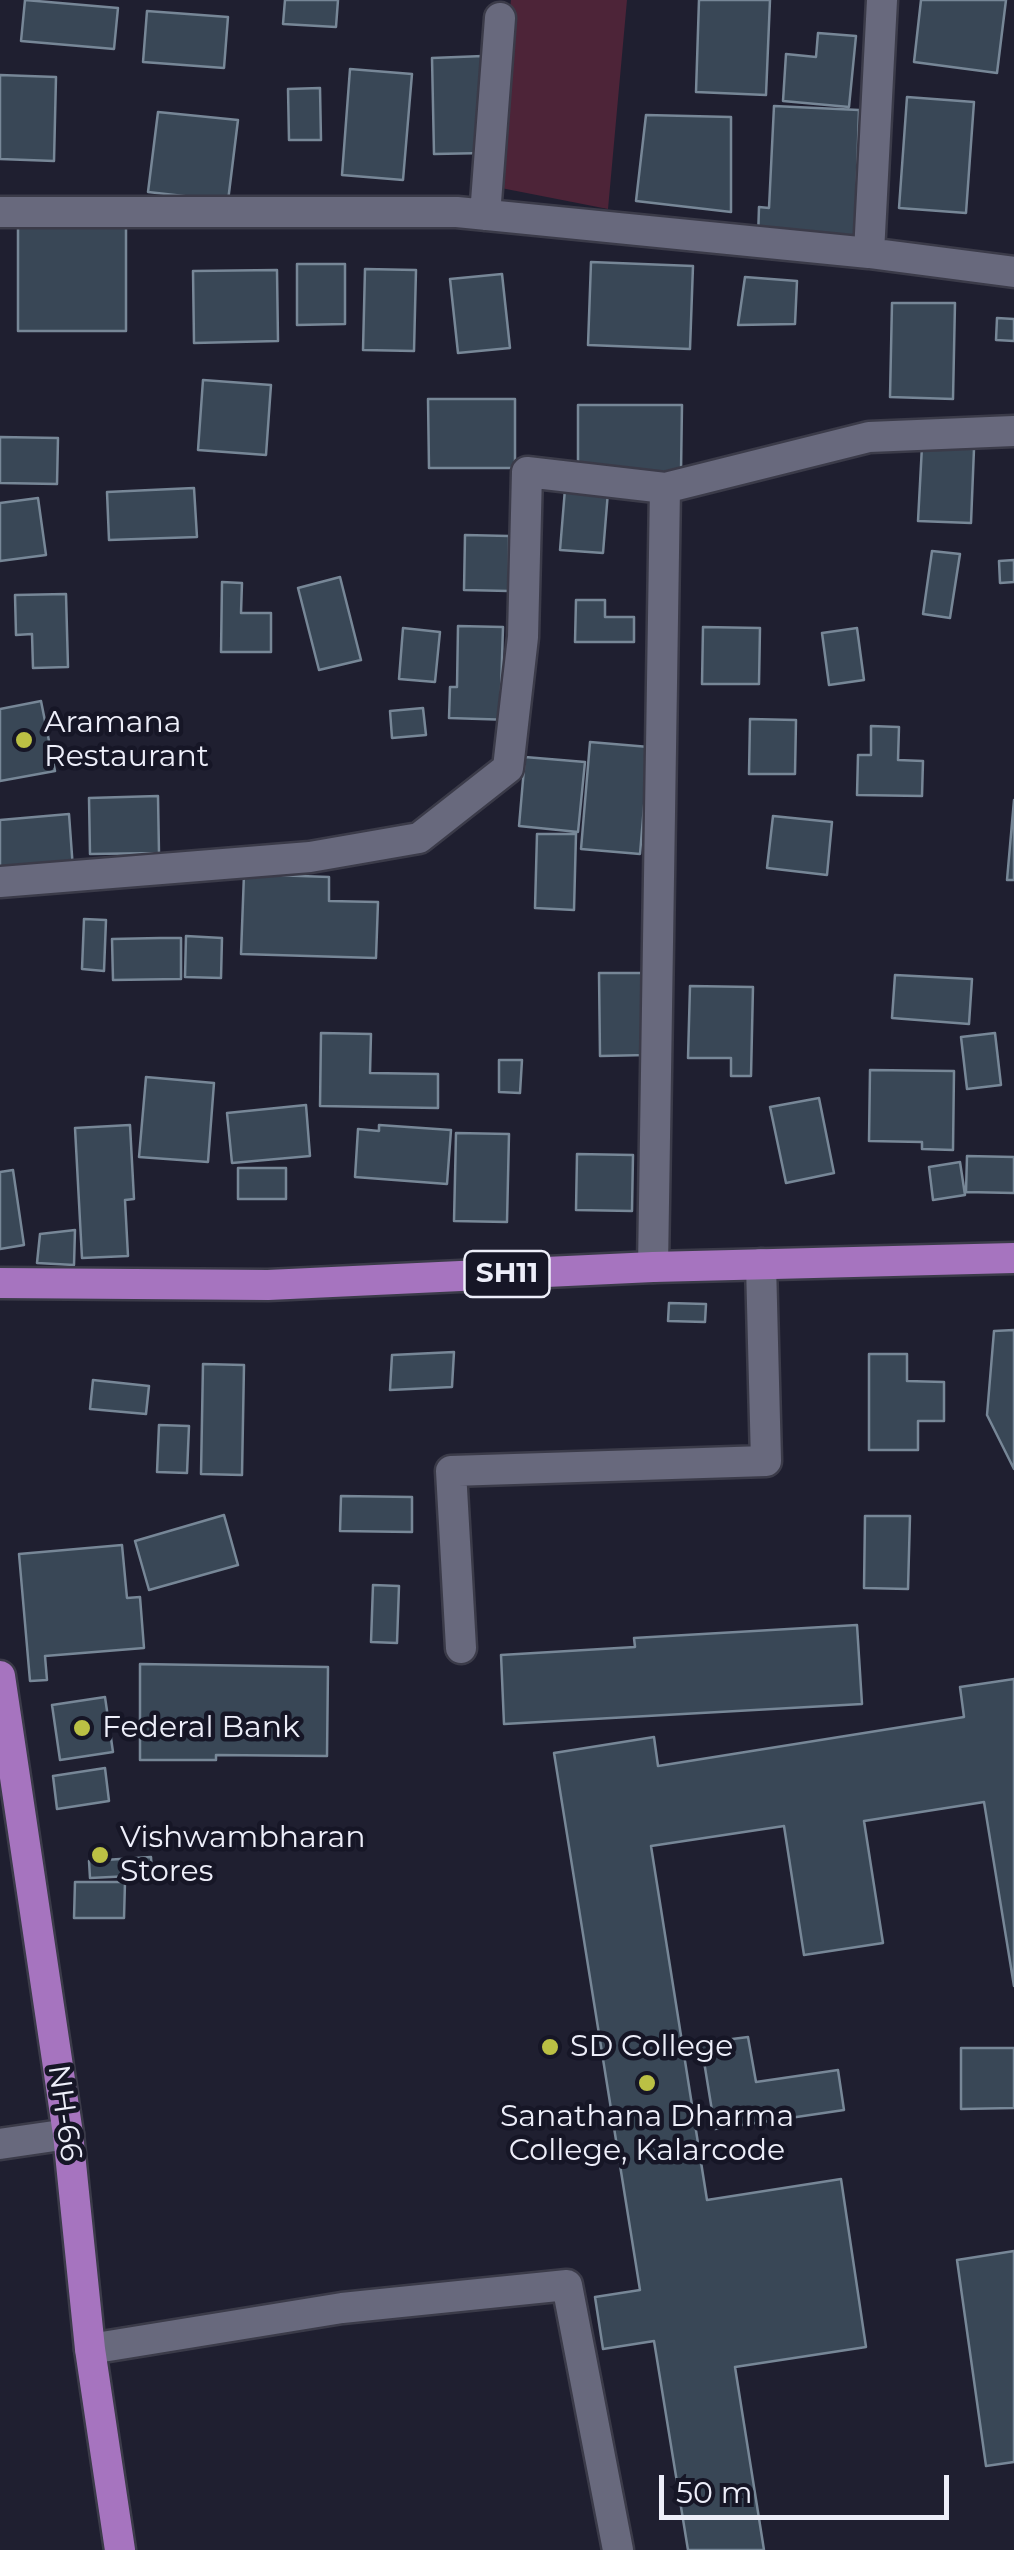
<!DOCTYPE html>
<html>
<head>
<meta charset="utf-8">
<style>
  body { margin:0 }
  #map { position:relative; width:1014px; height:2550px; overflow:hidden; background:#1f1f30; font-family:Montserrat,sans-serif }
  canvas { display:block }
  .scale { position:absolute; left:659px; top:2475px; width:290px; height:45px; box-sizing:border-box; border:5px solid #edeef9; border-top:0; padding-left:12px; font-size:30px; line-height:35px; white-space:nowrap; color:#edeef9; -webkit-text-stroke:8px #161626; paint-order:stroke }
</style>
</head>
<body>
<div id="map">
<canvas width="1014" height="2550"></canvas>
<div class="scale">50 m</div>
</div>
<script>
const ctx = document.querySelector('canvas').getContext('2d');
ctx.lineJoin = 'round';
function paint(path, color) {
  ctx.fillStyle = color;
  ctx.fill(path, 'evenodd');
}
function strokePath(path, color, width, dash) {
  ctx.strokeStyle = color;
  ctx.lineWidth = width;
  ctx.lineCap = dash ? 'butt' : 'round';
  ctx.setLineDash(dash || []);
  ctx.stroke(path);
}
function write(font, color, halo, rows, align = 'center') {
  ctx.font = font + ' Montserrat,sans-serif';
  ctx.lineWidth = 9;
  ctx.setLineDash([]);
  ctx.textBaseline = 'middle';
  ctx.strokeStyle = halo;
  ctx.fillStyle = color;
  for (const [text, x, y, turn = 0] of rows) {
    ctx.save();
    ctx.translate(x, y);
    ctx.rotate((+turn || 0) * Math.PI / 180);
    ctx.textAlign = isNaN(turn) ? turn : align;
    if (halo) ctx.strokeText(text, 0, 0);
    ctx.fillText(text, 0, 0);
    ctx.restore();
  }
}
const green = new Path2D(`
  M511,0H627L608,209L501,188V89Z`);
const building = new Path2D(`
  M25,0L118,8L114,49L21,41Z
  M285,0H338L336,27L283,24Z
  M699,0H770L766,95L696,92Z
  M921,0H1006L997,73L914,62Z
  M147,11L228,17L224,68L143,62Z
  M818,33L856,36L849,107L783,101L786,54L816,57Z
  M483,56L486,153L434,154L432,58Z
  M350,69L412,74L403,180L342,175Z
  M0,75L56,77L54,161L0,159Z
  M320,88L321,140H289L288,89Z
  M907,97L974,102L966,213L899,208Z
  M774,106L859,110L855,242L758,238L759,207L769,208Z
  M158,112L238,120L228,201L148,192Z
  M646,115L731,117V212L636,201Z
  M18,223H126V331H18Z
  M591,262L693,266L690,349L588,345Z
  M297,264H345V324L297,325Z
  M365,269L416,270L414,351L363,350Z
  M277,270L278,341L194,343L193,271Z
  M502,274L510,348L458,353L450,279Z
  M745,277L797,281L795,324L738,325Z
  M892,303H955L953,399L890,397Z
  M997,318L1014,319V341L996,340Z
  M203,380L271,385L266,455L198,450Z
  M428,399H515V468H429Z
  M578,405H682L681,472H578Z
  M0,437L58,438L57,484L0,483Z
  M922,446L974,449L971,523L918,521Z
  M194,488L197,537L109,540L107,492Z
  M565,489L608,492L603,553L560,550Z
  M38,498L46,555L0,561V503Z
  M465,535L509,536V591L464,590Z
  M932,551L960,554L950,618L923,614Z
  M1014,560V582L1000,583L999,561Z
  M340,577L361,660L319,670L298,588Z
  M222,582L242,583L241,613H271V652H221Z
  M66,594L68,667L33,668L32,634L16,635L15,595Z
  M576,600H605V617H634V642H575Z
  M458,626L503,627L501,691H513L512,720L449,718L450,687H457Z
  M703,627L760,628L759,684H702Z
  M403,628L440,632L435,682L399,679Z
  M857,628L864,680L829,685L822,633Z
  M41,701L55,771L0,781V709Z
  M423,708L426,735L392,738L390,711Z
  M750,719L796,720L795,774H749Z
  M871,726L899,727L898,760L923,761L922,796L857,795L858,755H871Z
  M590,742L649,747L640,854L581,849Z
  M525,757L585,762L578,832L519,826Z
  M158,796L159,853L90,854L89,798Z
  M1014,800V880H1007Z
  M69,814L73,869L0,867V820Z
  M773,816L832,822L827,875L767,868Z
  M537,834H576L574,910L535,908Z
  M244,874L329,877V901L378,902L376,958L241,954Z
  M84,919L106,920L104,971L82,969Z
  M186,936L222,938L221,978L185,977Z
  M160,938H181V979L113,980L112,939Z
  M599,973H646L647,1055L600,1056Z
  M895,975L972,979L969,1024L892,1018Z
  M690,986L753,987L751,1076H731V1058H688Z
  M321,1033L371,1034L370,1073L438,1074V1108L320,1106Z
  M995,1033L1001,1085L967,1089L961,1037Z
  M499,1060H522L520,1093L499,1092Z
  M870,1070L954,1071L953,1150L922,1149V1142L869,1141Z
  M146,1077L214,1083L208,1162L139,1157Z
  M819,1098L834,1173L786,1183L770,1107Z
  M306,1105L310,1156L232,1163L227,1113Z
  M130,1125L134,1199L125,1200L128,1256L82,1258L75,1128Z
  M379,1125L451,1130L447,1184L355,1177L358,1129L379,1131Z
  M456,1133L509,1134L507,1222L454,1221Z
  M577,1154L633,1155L632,1211L576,1210Z
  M967,1156L1014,1157V1193L966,1192Z
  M960,1162L965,1195L933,1200L929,1167Z
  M238,1168H286V1199H238Z
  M13,1170L24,1245L0,1249V1172Z
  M75,1230L74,1265L37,1263L40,1234Z
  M669,1303L706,1304L705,1322L668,1321Z
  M1014,1330V1469L987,1415L994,1331Z
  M454,1352L452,1387L390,1390L392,1355Z
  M869,1354H907V1381L944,1382V1421H918V1450H869Z
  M203,1364L244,1365L242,1475L201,1474Z
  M93,1380L149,1386L146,1414L90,1409Z
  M159,1425L189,1426L187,1473L157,1472Z
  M341,1496L412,1497V1532L340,1531Z
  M224,1515L238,1565L149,1590L135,1541Z
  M865,1516H910L908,1589L864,1588Z
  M122,1545L127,1598L140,1597L144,1648L45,1656L47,1680L30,1681L19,1554Z
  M373,1585L399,1586L397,1643L371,1642Z
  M857,1625L862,1704L504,1724L501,1655L635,1647L634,1638Z
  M140,1664L328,1667L327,1756L216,1755V1760H140Z
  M1014,1679V1986L984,1802L864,1821L883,1943L804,1955L784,1826L651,1846L707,2200L841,2179L866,2347L735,2367L764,2550H688L654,2341L603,2349L595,2297L640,2290L554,1753L654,1737L658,1766L964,1717L960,1687Z
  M105,1697L113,1752L60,1760L52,1705Z
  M105,1768L109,1801L57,1809L53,1776Z
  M151,1857L152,1875L90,1878L89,1861Z
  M75,1882H125L124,1918H74Z
  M748,2037L756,2082L838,2070L844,2110L715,2129L701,2043Z
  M961,2048H1014V2108L961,2109Z
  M1014,2251V2462L986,2466L957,2260Z`);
const minor = new Path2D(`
  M0,212H457L869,253L1014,272
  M485,215L500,18
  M869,253L882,0
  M0,882L310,857L419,838L508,768L523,637L527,472L665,488L869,437L1014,431
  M653,1267L665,488
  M461,1648L451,1471L766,1461L761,1264
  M0,2144L68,2134
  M90,2349L342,2308L567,2285L618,2550`);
const major = new Path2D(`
  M0,1283L268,1285L653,1267L1014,1258
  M0,1676L68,2134L90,2349L120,2550`);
const markers = [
  [24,740,10,"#bbc044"],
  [82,1728,10,"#bbc044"],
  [100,1855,10,"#bbc044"],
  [550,2047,10,"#bbc044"],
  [647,2083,10,"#bbc044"]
];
const shields = [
  [507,1274,85]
];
const shieldNames = [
  ["SH11",507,1274]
];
const poiNames = [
  ["Aramana",44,723],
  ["Restaurant",44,757],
  ["Federal Bank",102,1728],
  ["Vishwambharan",120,1838],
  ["Stores",120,1872],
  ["SD College",570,2047],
  ["Sanathana Dharma",647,2117,"center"],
  ["College, Kalarcode",647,2151,"center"]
];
const streetNames = [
  ["NH-66",64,2113,82]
];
paint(green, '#4d2438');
paint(building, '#394756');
strokePath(building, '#778797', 2.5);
strokePath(minor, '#3b3b49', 35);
strokePath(major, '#3b3b49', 35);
strokePath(minor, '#68697d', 30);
strokePath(major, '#a674bf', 30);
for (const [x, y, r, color] of markers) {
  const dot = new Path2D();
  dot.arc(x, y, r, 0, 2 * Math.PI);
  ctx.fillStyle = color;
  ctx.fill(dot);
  strokePath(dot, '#161626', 4);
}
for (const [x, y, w] of shields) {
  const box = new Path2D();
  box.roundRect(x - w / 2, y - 23, w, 46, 8);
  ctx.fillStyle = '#161626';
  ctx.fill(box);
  strokePath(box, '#edeef9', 2.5);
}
write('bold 28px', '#edeef9', null, shieldNames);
write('30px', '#edeef9', '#161626', poiNames, 'left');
write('30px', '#edeef9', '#161626', streetNames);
</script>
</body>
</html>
